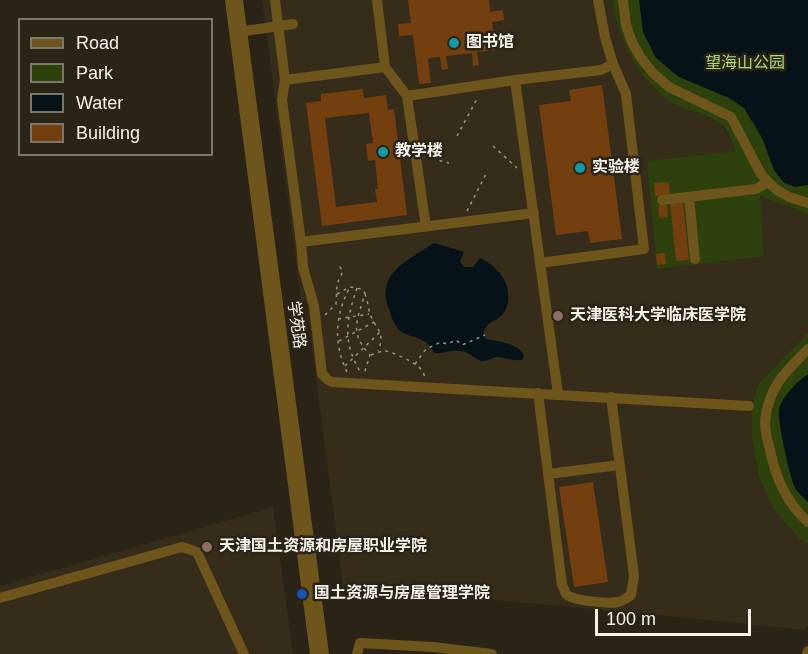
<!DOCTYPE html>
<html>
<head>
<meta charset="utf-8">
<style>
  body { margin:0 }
  #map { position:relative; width:808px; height:654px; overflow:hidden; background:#2a2417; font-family:Arial,sans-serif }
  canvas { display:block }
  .legend { position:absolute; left:18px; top:18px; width:195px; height:138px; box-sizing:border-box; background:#2a2417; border:2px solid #7c776c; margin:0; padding:8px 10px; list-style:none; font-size:18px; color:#f7f3eb }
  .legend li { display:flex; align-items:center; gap:12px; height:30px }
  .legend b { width:30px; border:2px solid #7c776c }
  .scale { position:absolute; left:595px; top:609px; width:156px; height:27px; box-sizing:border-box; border:3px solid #f7f3eb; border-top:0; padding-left:8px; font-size:18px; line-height:21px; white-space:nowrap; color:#f7f3eb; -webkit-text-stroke:4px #2a2417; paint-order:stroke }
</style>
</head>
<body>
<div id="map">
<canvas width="808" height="654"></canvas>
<ul class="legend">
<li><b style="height:8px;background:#6e551c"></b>Road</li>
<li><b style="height:16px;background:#2c410b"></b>Park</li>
<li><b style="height:16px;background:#051319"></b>Water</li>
<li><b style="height:16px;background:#743f0f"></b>Building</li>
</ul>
<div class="scale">100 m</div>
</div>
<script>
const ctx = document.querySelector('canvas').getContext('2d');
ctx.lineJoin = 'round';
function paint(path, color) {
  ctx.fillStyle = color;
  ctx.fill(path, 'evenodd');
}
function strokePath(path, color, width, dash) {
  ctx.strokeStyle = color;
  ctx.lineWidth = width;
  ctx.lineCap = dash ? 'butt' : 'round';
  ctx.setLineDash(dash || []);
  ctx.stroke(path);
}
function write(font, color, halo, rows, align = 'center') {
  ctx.font = font + ' Arial,"Noto Sans SC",sans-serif';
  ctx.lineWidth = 5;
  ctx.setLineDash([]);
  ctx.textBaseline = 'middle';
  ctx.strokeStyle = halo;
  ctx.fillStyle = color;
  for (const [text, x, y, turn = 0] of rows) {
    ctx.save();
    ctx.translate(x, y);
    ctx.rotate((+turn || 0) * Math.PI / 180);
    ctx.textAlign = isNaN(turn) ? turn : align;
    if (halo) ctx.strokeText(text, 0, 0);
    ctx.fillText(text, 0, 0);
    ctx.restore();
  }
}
const built = new Path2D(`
  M262,0H613L616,23L642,72L656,91L674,104L711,118L723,127L760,196L808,214V333L758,384L752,406V437L759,476L799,538L808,544V626L805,630L668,616L343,586L306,300L301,299Z
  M273,507L293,654H0V586Z`);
const green = new Path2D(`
  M613,0H808V214L760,196L764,256L657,269L647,161L736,151C732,143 729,133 723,126C711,115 691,112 676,105C649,91 625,52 617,23C614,16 614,8 613,0Z
  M808,333V544L799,538L773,508L759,476L752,437V406L758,384Z`);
const water = new Path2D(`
  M639,0H808V185L795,187L783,182L774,170L762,138L744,108L729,98L679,77L656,58L643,32Z
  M434,243L464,252L460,262L464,267H473L480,258C497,266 511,282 508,302C507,307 505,312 502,315C494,322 485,323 483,334L486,339C499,342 516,342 524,355L522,360C511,361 506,357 497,357C490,358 486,363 479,360C472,357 469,352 461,351C453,349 446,353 437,353H434C432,350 431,347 429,345C422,337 407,337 399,330C394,325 391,316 389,309C375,273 409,260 434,243Z
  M808,374V502C804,498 798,493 795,488C790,478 777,420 779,410C782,396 797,382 808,374Z`);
const building = new Path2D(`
  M408,0H489L490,12L503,10L504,20L492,22L495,50L477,52L479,65L473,66L472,53L446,56L448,69L442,70L440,57L428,58L431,83L419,84L413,35L399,36L398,24L411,23Z
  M602,85L622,239L590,243L588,231L556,235L539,105L571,101L569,90Z
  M363,89L364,98L386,95L388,110L394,109L407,215L322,226L306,103L321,101V94ZM369,113L373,143L366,144L368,161L375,160L378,189H375L377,202L336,207L325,118Z
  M669,182L670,195L655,196L654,183Z
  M683,202L689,260L676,261L670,203Z
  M658,205H667L668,217L659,218Z
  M665,253L666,264L657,265L656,254Z
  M593,482L608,582L574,587L559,487Z`);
const path = new Path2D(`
  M457,136L478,97
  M493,146L517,168
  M427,152L441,161L449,163
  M467,211L486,174
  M357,288C346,321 342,342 361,373
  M337,294L350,287L361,289L365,293C358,320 348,331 370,355L364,374
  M365,294C368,301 368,308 370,314C376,330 386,332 378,351
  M325,315L336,304L337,284L343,271L339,266
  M338,319L369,314
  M339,341L374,322
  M371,355C376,353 381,351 385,351C390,351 412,361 416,365C421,368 423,372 425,377
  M415,364L426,349L441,342L447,344L456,340L462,345L485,335
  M345,366L380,332
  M347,372C333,343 335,315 350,287`);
const minor = new Path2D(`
  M230,0L315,654
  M238,0L324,654
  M275,0L285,80L282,100L301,242L534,213
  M623,0L626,25L632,42L641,58L653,73L669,87L731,117L761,174L768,182L777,190L789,197L808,203
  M238,32L293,24
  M385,67L407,96L426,227
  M285,80L385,67L377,0
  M515,80L558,394
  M407,96L515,80L601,70L613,64L605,37L598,0
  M689,197L695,259
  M662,200L756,189L768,182
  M301,242L303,267L314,306L322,374L328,380L332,382L749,406
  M540,263L644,249L626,94L613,64
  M808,349C796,362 780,376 773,392C770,399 767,406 766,414C764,424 766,436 769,446C775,475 785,502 808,522
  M538,393L562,585C563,587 565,592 566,594C573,601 609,604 618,602C623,601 627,598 631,595L634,576L611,397
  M548,474L619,465
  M0,598L182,547L197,552L244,654
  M357,654L360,643L433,647L492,654
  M807,654L808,651`);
const markers = [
  [454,43,6,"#0f9aa8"],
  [383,152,6,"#0f9aa8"],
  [580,168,6,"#0f9aa8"],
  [558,316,6,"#8d6e63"],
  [207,547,6,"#8d6e63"],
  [302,594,6,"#1a4fb4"]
];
const poiNames = [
  ["图书馆",466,43],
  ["教学楼",395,152],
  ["实验楼",592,168],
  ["天津医科大学临床医学院",570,316],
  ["天津国土资源和房屋职业学院",219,547],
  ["国土资源与房屋管理学院",314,594]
];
const parkNames = [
  ["望海山公园",745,64]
];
const streetNames = [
  ["学苑路",296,325,82]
];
paint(built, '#362c1a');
paint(green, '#2c410b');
paint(water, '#051319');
paint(building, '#743f0f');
strokePath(path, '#989389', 1.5, [3, 4.5]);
strokePath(minor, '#6e551c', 10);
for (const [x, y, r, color] of markers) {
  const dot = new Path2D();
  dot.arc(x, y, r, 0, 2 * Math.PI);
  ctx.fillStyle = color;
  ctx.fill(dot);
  strokePath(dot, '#2a2417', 2);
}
write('bold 16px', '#f7f3eb', '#2a2417', poiNames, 'left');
write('16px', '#addc6f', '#2a2417', parkNames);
write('16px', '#f7f3eb', '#2a2417', streetNames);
</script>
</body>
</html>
